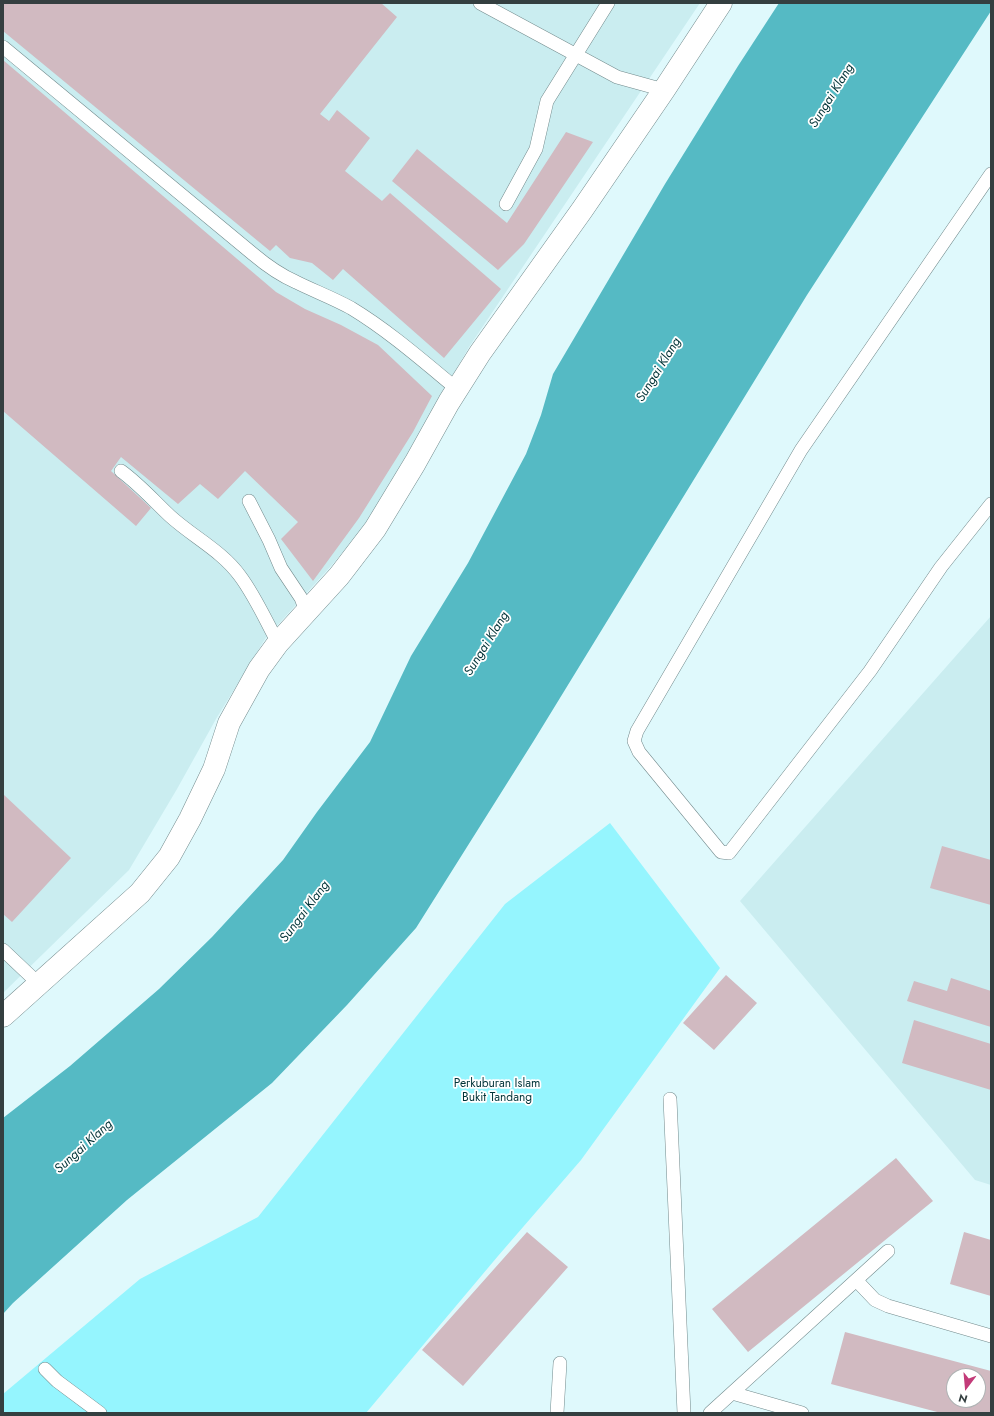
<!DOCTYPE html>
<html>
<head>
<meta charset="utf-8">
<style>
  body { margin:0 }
  #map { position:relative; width:994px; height:1416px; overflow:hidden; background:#dff9fc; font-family:Jost,sans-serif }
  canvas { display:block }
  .frame { position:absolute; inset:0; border:4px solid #343f40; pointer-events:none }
  .north { position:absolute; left:946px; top:1368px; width:40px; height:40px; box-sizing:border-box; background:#fff; border:1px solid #aeb2b3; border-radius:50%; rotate:196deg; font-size:11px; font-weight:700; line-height:16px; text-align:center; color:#343f40 }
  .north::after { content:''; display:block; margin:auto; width:14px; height:18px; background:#c33b79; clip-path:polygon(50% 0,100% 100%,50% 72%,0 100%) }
</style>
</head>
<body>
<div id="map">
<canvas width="994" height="1416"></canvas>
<div class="frame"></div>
<div class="north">N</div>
</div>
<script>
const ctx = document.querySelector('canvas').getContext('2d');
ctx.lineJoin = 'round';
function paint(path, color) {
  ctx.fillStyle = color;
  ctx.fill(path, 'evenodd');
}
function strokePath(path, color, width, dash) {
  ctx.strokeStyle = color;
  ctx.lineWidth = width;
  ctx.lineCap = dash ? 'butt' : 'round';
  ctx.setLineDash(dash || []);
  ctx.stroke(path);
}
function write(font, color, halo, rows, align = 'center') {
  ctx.font = font + ' Jost,sans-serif';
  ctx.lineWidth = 3.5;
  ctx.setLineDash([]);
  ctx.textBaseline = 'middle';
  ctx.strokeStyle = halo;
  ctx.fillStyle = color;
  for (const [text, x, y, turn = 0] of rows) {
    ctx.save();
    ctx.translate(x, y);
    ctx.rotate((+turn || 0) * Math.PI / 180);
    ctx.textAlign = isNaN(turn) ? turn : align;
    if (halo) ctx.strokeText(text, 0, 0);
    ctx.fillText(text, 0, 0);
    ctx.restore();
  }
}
const built = new Path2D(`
  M3,3H700L469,347L367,523L331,566L265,639L216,719L177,789L129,870L3,993Z
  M991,616V1185L975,1180L740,901Z`);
const green = new Path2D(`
  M610,823L720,968L581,1160L498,1256L366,1413H3V1394L140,1279L258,1217L505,904Z`);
const water = new Path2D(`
  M779,3H991V11L807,295L533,742L416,928L347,1005L272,1083L127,1200L13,1303L3,1314V1118L70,1066L159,989L212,937L283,860L317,812L370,742L411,656L468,563L526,454L541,415L553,374L665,184L738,66Z`);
const building = new Path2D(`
  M3,3H381L397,17L320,114L329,121L337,110L370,138L345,171L382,201L390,193L501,289L444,358L343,269L333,280L312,263L290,258L276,245L270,251L3,31Z
  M3,60L276,292L305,309L341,325L378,345L432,396L413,432L359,518L313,581L281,539L298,522L245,471L218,499L200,484L178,504L121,457L111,471L151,508L136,526L3,411Z
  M566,132L593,142L524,244L498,270L392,181L417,149L507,223Z
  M3,794L71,858L12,922L3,914Z
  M942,846L991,860V905L930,888Z
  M726,975L757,1003L714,1050L683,1023Z
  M951,978L991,991V1027L907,1001L914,981L947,991Z
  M914,1020L991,1044V1090L902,1063Z
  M896,1158L933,1201L748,1352L712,1309Z
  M527,1232L568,1267L463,1386L422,1350Z
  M964,1232L991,1240V1296L950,1284Z
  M845,1332L991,1371V1413H941L831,1384ZM954,1376H978V1400H954Z`);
const lane = new Path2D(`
  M480,3L617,77L664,90
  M3,47L253,254C266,265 280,275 296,282C314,291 333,298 351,308C389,331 423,361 457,389
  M991,174L801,450L637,731L634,741L639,752L721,852L729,853L870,671L941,567L991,504
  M506,204L536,149L547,101L608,3
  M121,471C139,484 154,501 170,516C193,537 222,551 240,576C255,596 266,621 278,643
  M249,501L269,540L281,568L301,598L306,611
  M3,950L39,984
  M670,1099L684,1413
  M857,1281L875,1300L888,1306L991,1336
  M45,1369L57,1381L100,1413
  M732,1393L802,1413
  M557,1413L560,1363
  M710,1413L888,1251`);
const street = new Path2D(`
  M3,1016L140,893L169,857L190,819L214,769L229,723L259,669L278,643L339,576L375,529L415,463L449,402L480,353L582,210L664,90L721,3`);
const parkNames = [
  ["Perkuburan Islam",497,1084],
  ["Bukit Tandang",497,1098]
];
const waterNames = [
  ["Sungai Klang",832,96,-58],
  ["Sungai Klang",659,370,-58],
  ["Sungai Klang",487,644,-58],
  ["Sungai Klang",305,912,-53],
  ["Sungai Klang",84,1147,-42]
];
paint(built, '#caedf0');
paint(green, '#95f5fe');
paint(water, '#55bac4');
paint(building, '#d1bac1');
strokePath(lane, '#728a8c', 14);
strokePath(street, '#728a8c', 23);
strokePath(lane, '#fff', 13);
strokePath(street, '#fff', 22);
write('12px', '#003338', '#fff', parkNames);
write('italic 13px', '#003236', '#fff', waterNames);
</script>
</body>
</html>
